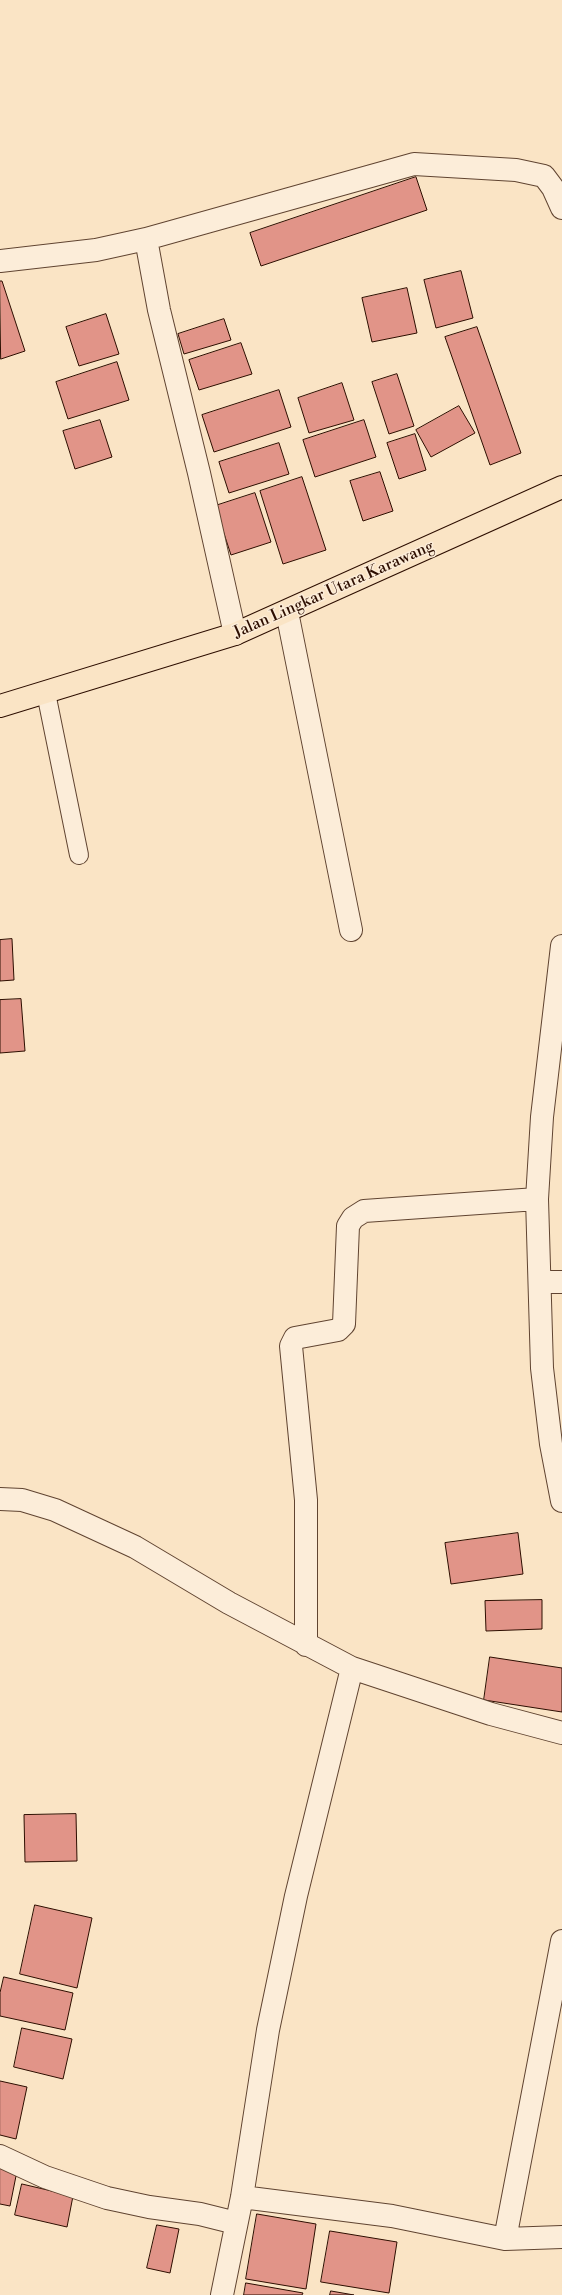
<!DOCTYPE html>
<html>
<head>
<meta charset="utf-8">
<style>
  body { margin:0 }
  canvas { display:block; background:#fae4c5 }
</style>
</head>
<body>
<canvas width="562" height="2295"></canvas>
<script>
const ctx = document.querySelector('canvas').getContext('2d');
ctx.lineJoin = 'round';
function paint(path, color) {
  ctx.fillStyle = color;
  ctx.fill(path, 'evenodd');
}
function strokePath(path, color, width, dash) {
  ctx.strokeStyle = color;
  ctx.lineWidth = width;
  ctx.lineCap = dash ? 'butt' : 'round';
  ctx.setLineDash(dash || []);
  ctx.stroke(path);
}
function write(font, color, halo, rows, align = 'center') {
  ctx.font = font + ' "Libre Bodoni",serif';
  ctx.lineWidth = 3;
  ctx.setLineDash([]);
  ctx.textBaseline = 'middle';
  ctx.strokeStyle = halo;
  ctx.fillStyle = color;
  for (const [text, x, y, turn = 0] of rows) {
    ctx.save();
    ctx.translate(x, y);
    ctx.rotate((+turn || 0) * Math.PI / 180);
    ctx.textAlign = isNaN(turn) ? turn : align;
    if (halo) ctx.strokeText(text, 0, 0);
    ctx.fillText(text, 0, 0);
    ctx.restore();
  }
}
const building = new Path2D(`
  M416,177L427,210L261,266L250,233Z
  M461,271L473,318L436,328L424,280Z
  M0,281H2L25,351L1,359Z
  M407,288L417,333L372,342L362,298Z
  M106,314L119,354L79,366L66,327Z
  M224,319L231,340L184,354L178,334Z
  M477,327L521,453L490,465L445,337Z
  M241,343L252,374L199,390L189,360Z
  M117,362L129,400L68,419L56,382Z
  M397,374L414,426L389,434L372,382Z
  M342,383L354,420L309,433L298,398Z
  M279,390L291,427L214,452L202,415Z
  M459,406L475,433L431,457L416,430Z
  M100,420L112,457L75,469L63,431Z
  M364,420L376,457L315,477L303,440Z
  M415,434L426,470L399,479L387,443Z
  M279,443L289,474L229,493L219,462Z
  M380,472L393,511L363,521L350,481Z
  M302,477L326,550L283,564L260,491Z
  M255,493L271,542L231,555L215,506Z
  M12,939L14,980L0,981V940Z
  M21,999L25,1051L0,1053V1000Z
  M518,1533L523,1574L451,1584L445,1543Z
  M542,1600V1629L486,1631L485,1601Z
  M490,1657L562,1668V1712L484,1700Z
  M76,1814L77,1861L25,1862L24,1815Z
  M35,1905L92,1918L77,1988L20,1974Z
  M4,1977L73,1993L65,2030L0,2016V1993Z
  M22,2028L72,2039L63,2079L14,2067Z
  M0,2081L27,2087L16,2139L0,2135Z
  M0,2167L17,2171L10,2206L0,2204Z
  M22,2184L73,2196L67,2227L15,2215Z
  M257,2214L316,2224L306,2289L246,2279Z
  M157,2225L179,2229L170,2273L147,2268Z
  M330,2231L397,2242L389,2293L321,2282Z
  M246,2283L303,2293L302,2295H244Z
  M331,2291L354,2295H330Z`);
const service = new Path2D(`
  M46,693L79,855`);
const minor = new Path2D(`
  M146,239L414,164L516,170L544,176L553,188L562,208
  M0,261L96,250L146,239L159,310L199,473L235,634
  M287,612L351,930
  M562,946L542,1117L537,1199L542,1368L551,1444L562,1501
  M541,1282H562
  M0,1499L22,1500L55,1510L135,1547L229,1603L352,1668
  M306,1645V1500L291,1346L295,1338L338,1330L344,1324L348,1226L353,1218L364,1211L537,1199
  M0,2156L45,2177L107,2198L149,2207L200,2214L236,2223
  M242,2197L392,2216L505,2239L562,2237
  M505,2239L562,1941
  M222,2295L242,2197L268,2030L296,1896L352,1668L491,1714L562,1733`);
const primary = new Path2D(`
  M0,706L235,634L562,487`);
const streetNames = [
  ["Jalan Lingkar Utara Karawang",334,590,-24]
];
paint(building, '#e19488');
strokePath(building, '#2d0e00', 1);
strokePath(service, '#604431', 20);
strokePath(minor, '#604431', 24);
strokePath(primary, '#2d0e00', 24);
strokePath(service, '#fcedd9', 18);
strokePath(minor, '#fcedd9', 22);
strokePath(primary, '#fae4c5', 22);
write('16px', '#2d0e00', '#fcedd9', streetNames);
</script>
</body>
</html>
